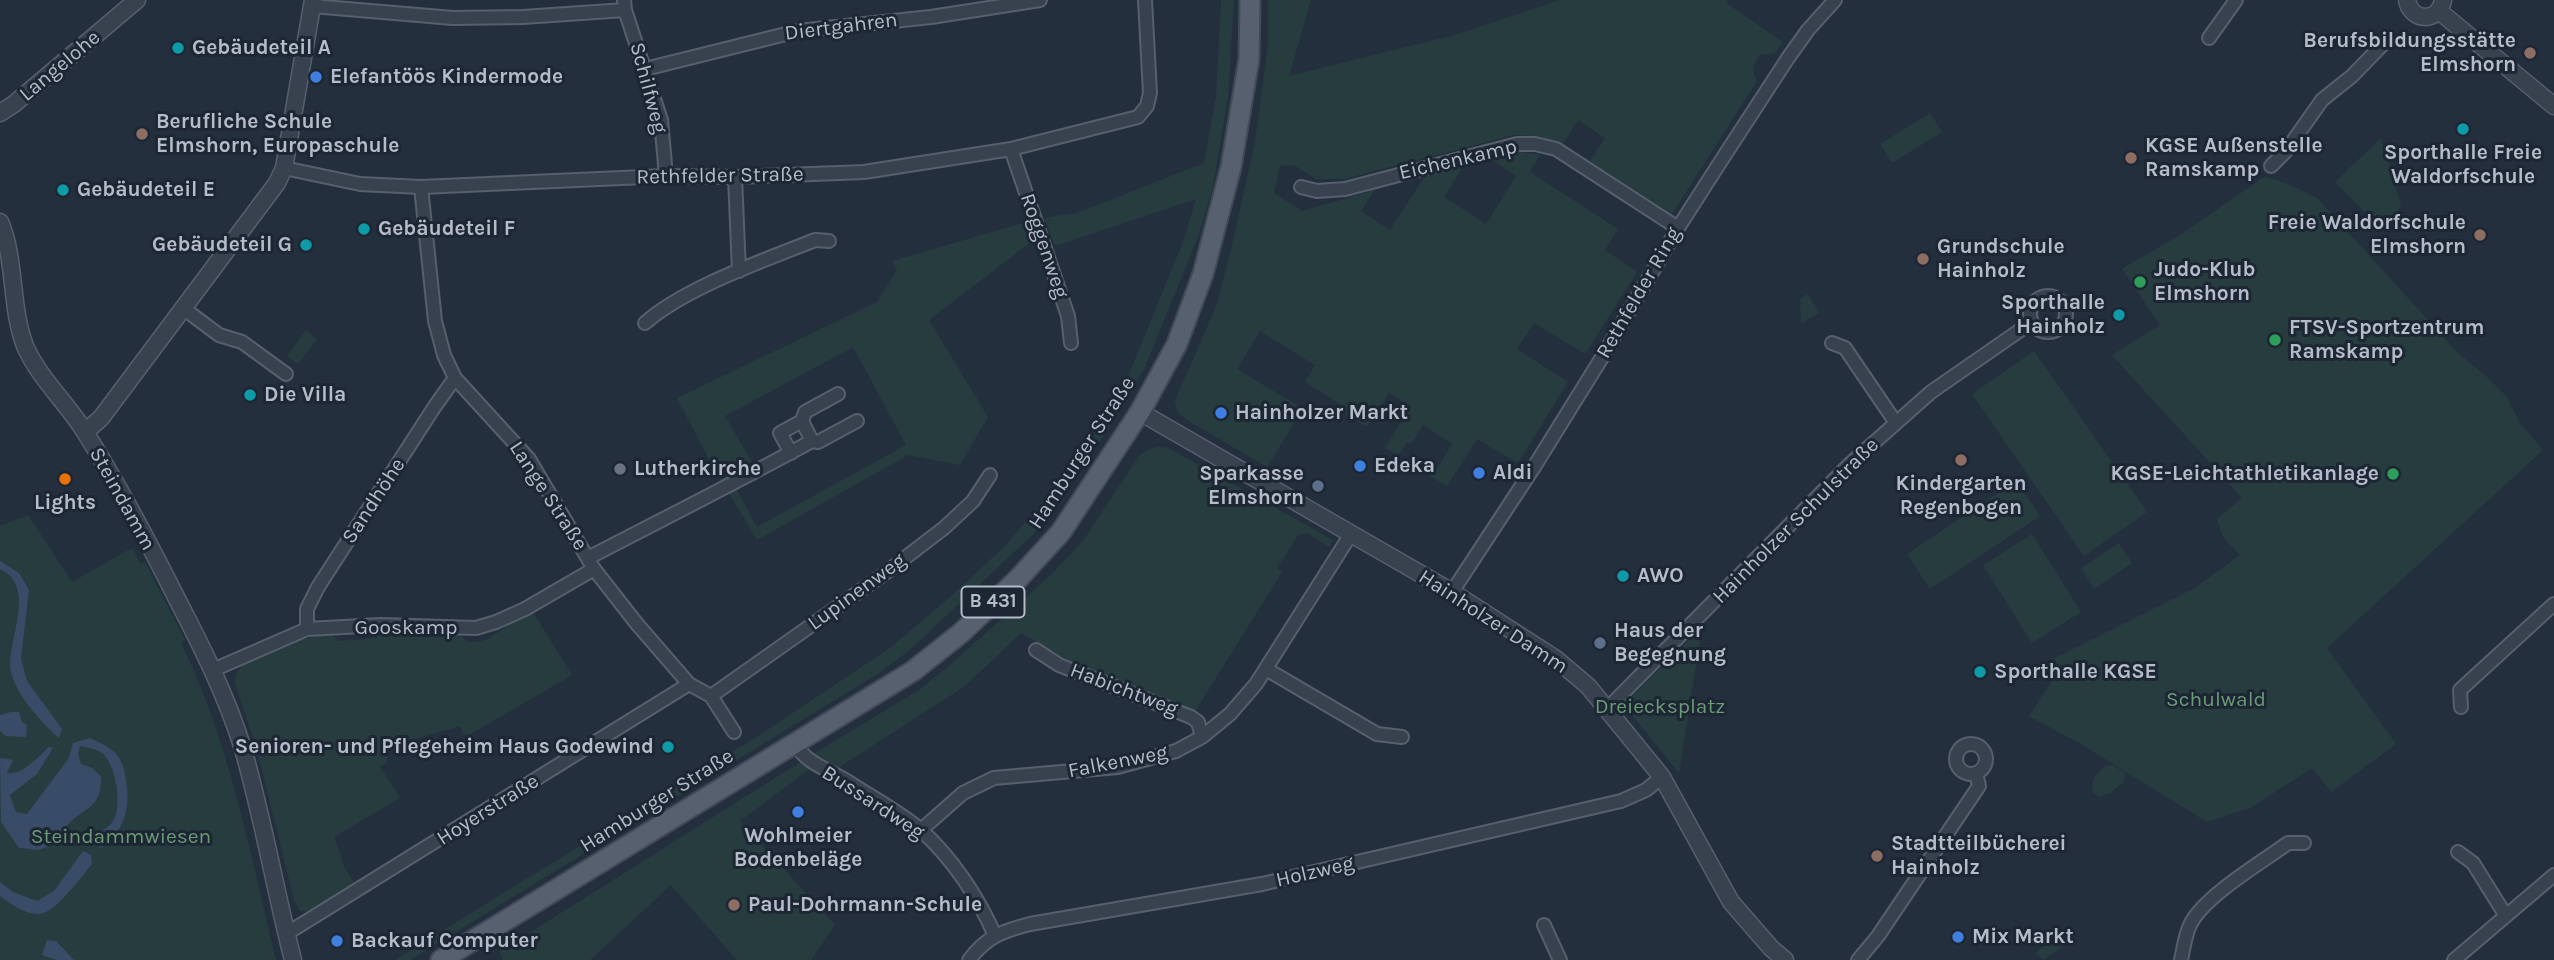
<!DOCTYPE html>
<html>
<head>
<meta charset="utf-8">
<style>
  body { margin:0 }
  canvas { display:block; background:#242f3e }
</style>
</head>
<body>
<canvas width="2554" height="960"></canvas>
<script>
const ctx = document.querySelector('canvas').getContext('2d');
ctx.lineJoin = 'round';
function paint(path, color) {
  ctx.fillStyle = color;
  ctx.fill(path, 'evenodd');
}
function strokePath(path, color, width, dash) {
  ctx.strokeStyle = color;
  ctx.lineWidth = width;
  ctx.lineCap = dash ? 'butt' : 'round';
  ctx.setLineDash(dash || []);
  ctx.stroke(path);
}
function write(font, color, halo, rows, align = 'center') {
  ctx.font = font + ' Karla,sans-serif';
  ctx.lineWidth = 6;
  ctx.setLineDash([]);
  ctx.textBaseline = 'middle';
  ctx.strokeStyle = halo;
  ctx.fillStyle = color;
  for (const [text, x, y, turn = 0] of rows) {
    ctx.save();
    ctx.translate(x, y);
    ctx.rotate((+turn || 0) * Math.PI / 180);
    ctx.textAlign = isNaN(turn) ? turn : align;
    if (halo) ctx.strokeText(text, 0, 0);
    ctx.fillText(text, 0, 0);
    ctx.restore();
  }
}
const green = new Path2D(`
  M1221,0H1234L1228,97L1213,187L1198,237L1145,367L1107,431L1033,534L911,649L879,673L410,960H395L763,733L890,648L949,598L1007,544L1038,507L1091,435L1127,379L1183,242L1196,199L1055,246L1044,218L1077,213L1204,163L1216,97Z
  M1268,0H1311L1289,76L1455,35L1560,0H1728L1726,3L1783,42L1775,53L1760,55C1753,64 1751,70 1757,81L1672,214L1590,161L1605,138L1578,120L1563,144L1538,136L1514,135L1344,179H1316L1294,165L1280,166L1274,193L1302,211L1375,190L1361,211L1390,230L1425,176L1464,165L1444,197L1486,224L1516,176L1490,158L1519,152L1540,155L1530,172L1618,229L1605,250L1637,272L1585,354L1534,323L1517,349L1568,382L1518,463L1477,439L1447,486L1423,472L1428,464L1437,469L1452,444L1423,425L1411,444L1407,442L1398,456L1385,448L1411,406L1389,393L1367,427L1337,409L1340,404L1305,382L1315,365L1260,331L1237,369L1303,409L1267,467L1187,420L1177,411L1175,401L1217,304L1232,245L1255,142L1268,44Z
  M1930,113L1942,132L1892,163L1880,144Z
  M2381,138L2401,205L2397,213L2382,223L2374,221L2335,182Z
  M2264,177C2280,178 2300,191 2316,197L2457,352L2487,377L2506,396L2520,423L2543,450L2327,648L2396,744L2331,792L2312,768L2252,807L2207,822L2081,744L2029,716L2061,667L2053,659L2195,588L2240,555L2223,537L2217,519L2242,498L2112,355L2160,325L2122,269L2183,233Z
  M1030,221L1036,238L929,320L988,417L960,465L908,455L757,540L729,493L736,489L757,527L906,445L853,347L725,416L755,467L722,484L677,398L877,302L897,270L892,261Z
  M1808,294L1819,313L1801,323L1800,299Z
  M306,330L317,339L298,364L287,356Z
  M2034,351L2147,512L2084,556L1972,394Z
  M1159,447L1168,448L1333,540L1329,547L1307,533L1298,535L1277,568L1282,572L1194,713L1062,657L1021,633L965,686L838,768L813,754L919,690L950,665L1052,574L1083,541L1139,456L1149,449Z
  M2016,481L2040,516L1930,589L1907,554Z
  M28,515L72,582L132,548L141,564L145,562L185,640L181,643C230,743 250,853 276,960H0V526Z
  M2032,534L2081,612L2032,643L1983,565Z
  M2119,543L2132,563L2094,589L2081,568Z
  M534,614L572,675L469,735L463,734L460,726L386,747L387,762L380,767L400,798L334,837L345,868L355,884L311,912L300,911L294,900L257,750L235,683C233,651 307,639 330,633L339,641L375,638L382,631L461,635L466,641C483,644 490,638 503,629C512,622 524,618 534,614Z
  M1702,627L1679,773L1624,705Z
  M802,761L812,767L740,821L835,925L811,960H737L671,885L590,960H503L499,952Z
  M2113,765L2125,773L2124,782L2110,793L2098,797L2092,791L2093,779L2104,766Z
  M2061,928L2076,938L2043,960L2036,953Z`);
const water = new Path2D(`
  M0,561L19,573L29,590L21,659L27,681L62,729L59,738C41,722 17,696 11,672C5,644 39,587 0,569Z
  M11,712H19L22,722L27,725L26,737L6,736L0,731V715Z
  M90,738C100,743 110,746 117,755C123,763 125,772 126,781C131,808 124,832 101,848L95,842C101,828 106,831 113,821C123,807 116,764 102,753C96,749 87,747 80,746L78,754L81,764L92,768L101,776C102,811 83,806 66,827C58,837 55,845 41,849C35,851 26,848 19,848L1,822L0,758L13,760L7,773C23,775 37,758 49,747L53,748L37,774L10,795L16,812L27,814L69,758L73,743Z
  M83,851L91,855L92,864C82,876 56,912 40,914C25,915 11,904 0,896V882L13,892L37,901L54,891Z
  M47,940L56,941L74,960H57L42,955Z`);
const minor = new Path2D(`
  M624,0L625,10L661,120L666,176
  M312,6L453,18L523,17L625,10
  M2209,38L2236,0
  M645,69L798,31L931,17L1040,0
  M1011,149L1068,316L1071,343
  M2271,166L2286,151L2322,100L2352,76L2387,40
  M284,168L360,184L421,187L666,176L735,177L864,172L1011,149L1138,117L1147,106L1150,93L1145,0
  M735,177L739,271
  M421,187L435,321L444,355L455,378L529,459L594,569L637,624L689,684L711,696L734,732
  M1301,187L1317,191L1345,189L1517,144H1535L1556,149L1678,228
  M2030 314a18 18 0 1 1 36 0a18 18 0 1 1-36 0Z
  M183,308L219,335L242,342L286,374
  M645,323C686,287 763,261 815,240L829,241
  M1832,343L1845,348L1896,423
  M802,421L805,412L838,394
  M812,441L818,442L857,421
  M588,558C663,519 739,481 812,441L802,421L780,433L791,453
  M1452,592L1534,467L1601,359L1678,228L1719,164L1788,58L1808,30L1835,0
  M307,629V609L318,587L435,406L455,378
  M1036,650L1059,665L1191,717L1198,722L1202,737
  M1266,669L1377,734L1402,737
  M213,670L307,629L381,625L476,628L496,622L525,609L594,569
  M711,696L884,574L944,528L973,501L990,475
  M2461,707L2460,690L2554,604
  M1608,708L1851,463L1931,392L2032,322
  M794,743C808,765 828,769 850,783C873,798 900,812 921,830C952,858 979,898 995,936
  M1956 759a15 15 0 1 1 30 0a15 15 0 1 1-30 0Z
  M921,830L963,793L994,778L1118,767L1176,751L1202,737L1230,714L1256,684L1351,534
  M2458,852L2473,863L2506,916
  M1544,925L1560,960
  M286,934L689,684
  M969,960C987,936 1003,931 1030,924L1262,884L1621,801L1646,790L1662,777
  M1858,960L1878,936L1979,786L1976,773
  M2181,960C2184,947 2185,934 2191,923C2206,895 2261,863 2288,843H2304
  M2454,960L2554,875`);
const tertiary = new Path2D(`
  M2407,0C2411,22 2439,23 2443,0
  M2439,11L2554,106
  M0,113L14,104L137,0
  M0,222C16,259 10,307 25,346C39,378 67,403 85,432C119,486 149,543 177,599C202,647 227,697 243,749C263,818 275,890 293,960
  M1140,412L1452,592L1556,659L1588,686L1662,777L1731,902L1771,948L1785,960
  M85,432L101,418L277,183L284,168L313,0`);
const primary = new Path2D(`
  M441,960L913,671L961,633L1018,579L1061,532L1140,412L1177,344L1203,274L1231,167L1249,59L1250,0`);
const markers = [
  [178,48,7,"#0f9aa8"],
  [2530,53,7,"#8d6e63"],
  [316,77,7,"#3f7fe0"],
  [2463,129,7,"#0f9aa8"],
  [142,134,7,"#8d6e63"],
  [2131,158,7,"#8d6e63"],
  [63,190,7,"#0f9aa8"],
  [364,229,7,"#0f9aa8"],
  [2480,235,7,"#8d6e63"],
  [306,245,7,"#0f9aa8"],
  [1923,259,7,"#8d6e63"],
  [2140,282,7,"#2e9e5b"],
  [2119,315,7,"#0f9aa8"],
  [2275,340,7,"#2e9e5b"],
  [250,395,7,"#0f9aa8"],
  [1221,413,7,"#3f7fe0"],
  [1961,460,7,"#8d6e63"],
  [1360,466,7,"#3f7fe0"],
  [620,469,7,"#6b7280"],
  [1479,473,7,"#3f7fe0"],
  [2393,474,7,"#2e9e5b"],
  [65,479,7,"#e8710a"],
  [1318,486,7,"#5c6f8a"],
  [1623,576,7,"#0f9aa8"],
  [1600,643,7,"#5c6f8a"],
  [1980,672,7,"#0f9aa8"],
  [668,747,7,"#0f9aa8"],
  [798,812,7,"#3f7fe0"],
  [1877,856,7,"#8d6e63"],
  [734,905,7,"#8d6e63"],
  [1958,937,7,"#3f7fe0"],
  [337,941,7,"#3f7fe0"]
];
const shields = [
  [993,602,63]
];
const shieldNames = [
  ["B 431",993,602]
];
const streetNames = [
  ["Diertgahren",841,27,-7],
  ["Langelohe",60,66,-40],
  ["Schilfweg",648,88,75],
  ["Eichenkamp",1458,160,-13],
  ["Rethfelder Straße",720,176,-1],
  ["Roggenweg",1044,246,71],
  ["Rethfelder Ring",1639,293,-60],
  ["Hamburger Straße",1082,453,-57],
  ["Lange Straße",548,496,57],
  ["Steindamm",122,499,61],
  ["Sandhöhe",374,501,-57],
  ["Hainholzer Schulstraße",1796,521,-45],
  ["Lupinenweg",857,592,-36],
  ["Hainholzer Damm",1493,622,33],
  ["Gooskamp",406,628],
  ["Habichtweg",1124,690,21],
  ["Falkenweg",1118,762,-11],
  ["Hamburger Straße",657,801,-32],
  ["Bussardweg",873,803,33],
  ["Hoyerstraße",488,810,-32],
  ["Holzweg",1315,872,-13]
];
const poiNames = [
  ["Berufsbildungsstätte",2516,41,"right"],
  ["Elmshorn",2516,65,"right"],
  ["Gebäudeteil A",192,48],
  ["Elefantöös Kindermode",330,77],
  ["Berufliche Schule",156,122],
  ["Elmshorn, Europaschule",156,146],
  ["KGSE Außenstelle",2145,146],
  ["Ramskamp",2145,170],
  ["Sporthalle Freie",2463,153,"center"],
  ["Waldorfschule",2463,177,"center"],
  ["Gebäudeteil E",77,190],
  ["Freie Waldorfschule",2466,223,"right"],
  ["Elmshorn",2466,247,"right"],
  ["Gebäudeteil F",378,229],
  ["Gebäudeteil G",292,245,"right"],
  ["Grundschule",1937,247],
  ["Hainholz",1937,271],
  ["Judo-Klub",2154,270],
  ["Elmshorn",2154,294],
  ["Sporthalle",2105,303,"right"],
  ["Hainholz",2105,327,"right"],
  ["FTSV-Sportzentrum",2289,328],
  ["Ramskamp",2289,352],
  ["Die Villa",264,395],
  ["Hainholzer Markt",1235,413],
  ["Edeka",1374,466],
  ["Lutherkirche",634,469],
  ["Aldi",1493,473],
  ["Sparkasse",1304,474,"right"],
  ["Elmshorn",1304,498,"right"],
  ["KGSE-Leichtathletikanlage",2379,474,"right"],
  ["Kindergarten",1961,484,"center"],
  ["Regenbogen",1961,508,"center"],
  ["Lights",65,503,"center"],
  ["AWO",1637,576],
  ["Haus der",1614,631],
  ["Begegnung",1614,655],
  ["Sporthalle KGSE",1994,672],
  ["Senioren- und Pflegeheim Haus Godewind",654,747,"right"],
  ["Wohlmeier",798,836,"center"],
  ["Bodenbeläge",798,860,"center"],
  ["Stadtteilbücherei",1891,844],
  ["Hainholz",1891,868],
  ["Paul-Dohrmann-Schule",748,905],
  ["Mix Markt",1972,937],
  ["Backauf Computer",351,941]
];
const parkNames = [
  ["Schulwald",2216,700],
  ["Dreiecksplatz",1660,707],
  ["Steindammwiesen",121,837]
];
paint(green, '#263c3f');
paint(water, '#394c67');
strokePath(minor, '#565f6c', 16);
strokePath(tertiary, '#565f6c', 19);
strokePath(primary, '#414a57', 23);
strokePath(minor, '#38414e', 12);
strokePath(tertiary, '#38414e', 16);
strokePath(primary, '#56606e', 19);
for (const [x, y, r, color] of markers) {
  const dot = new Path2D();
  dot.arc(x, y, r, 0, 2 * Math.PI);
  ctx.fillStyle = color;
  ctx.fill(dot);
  strokePath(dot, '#1d2633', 2.5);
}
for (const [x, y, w] of shields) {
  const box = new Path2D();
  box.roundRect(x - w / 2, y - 15.5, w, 31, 5);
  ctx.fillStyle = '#1d2633';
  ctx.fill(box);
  strokePath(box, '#b4bcc9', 2);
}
write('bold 19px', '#b4bcc9', null, shieldNames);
write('21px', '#b4bcc9', '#1d2633', streetNames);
write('bold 21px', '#b4bcc9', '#1d2633', poiNames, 'left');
write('21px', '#6b9a76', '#1d2633', parkNames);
</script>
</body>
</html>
